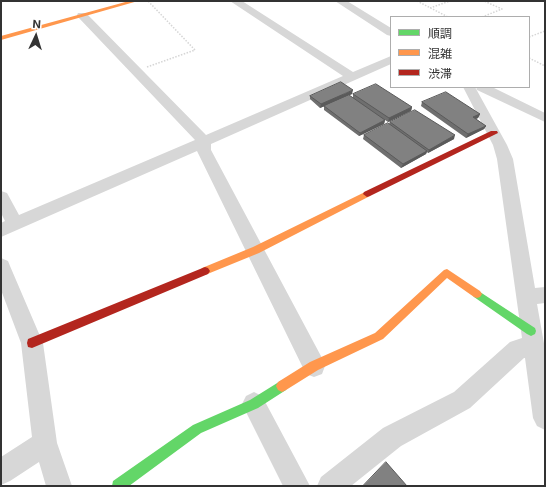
<!DOCTYPE html>
<html>
<head>
<meta charset="utf-8">
<style>
  body { margin:0 }
  #map { position:relative; width:546px; height:487px; overflow:hidden; background:#fff; font-family:Inter,"Noto Sans JP",sans-serif }
  canvas { display:block }
  .frame { position:absolute; inset:0; border:2px solid #333; pointer-events:none }
  .legend { position:absolute; left:390px; top:16px; width:140px; height:72px; box-sizing:border-box; background:#fff; border:1px solid #adadad; margin:0; padding:5px 7px; list-style:none; font-size:12px; color:#333 }
  .legend li { display:flex; align-items:center; gap:8px; height:20px }
  .legend b { width:20px; border:1px solid #adadad }
  .north { position:absolute; left:16px; top:16px; width:40px; height:40px; -webkit-text-stroke:3px #fff; paint-order:stroke; rotate:4deg; font-size:11px; font-weight:700; line-height:16px; text-align:center; color:#333 }
  .north::after { content:''; display:block; margin:auto; width:14px; height:18px; background:#333; clip-path:polygon(50% 0,100% 100%,50% 72%,0 100%) }
</style>
</head>
<body>
<div id="map">
<canvas width="546" height="487"></canvas>
<div class="frame"></div>
<ul class="legend">
<li><b style="height:5px;background:#63d668"></b>順調</li>
<li><b style="height:5px;background:#ff974d"></b>混雑</li>
<li><b style="height:5px;background:#b3261e"></b>渋滞</li>
</ul>
<div class="north">N</div>
</div>
<script>
const ctx = document.querySelector('canvas').getContext('2d');
ctx.lineJoin = 'round';
function strokePath(path, color, width, dash) {
  ctx.strokeStyle = color;
  ctx.lineWidth = width;
  ctx.lineCap = dash ? 'butt' : 'round';
  ctx.setLineDash(dash || []);
  ctx.stroke(path);
}
function paint(path, color) {
  ctx.fillStyle = color;
  ctx.fill(path, 'evenodd');
}
const path = new Path2D(`
  M417,1L448,17
  M430,8L450,1
  M482,17L502,9L484,1
  M529,37L545,31
  M529,58L545,66
  M147,67L195,50L148,1`);
const street = new Path2D(`
  M230,1H242L353,72L391,56V64L211,144V150L322,358L325,366L322,374L314,377L306,374L197,151L1,237V223L5,221L1,213V191L7,193L19,215L195,140L78,17L77,15L78,13H86L206,135L343,76Z
  M335,1H347L391,28V36L387,35Z
  M463,87H475L507,145L513,159L535,288L545,287V303L537,304L545,349V430L537,426L533,418L525,358H524L470,408L401,446L351,486H317L321,477L383,428L454,392L510,342L522,338L497,159L493,145Z
  M476,87H492L545,113V122L477,90Z
  M1,258L8,261L10,266L43,343L57,443L72,486H46L39,462L10,481L1,485V457L32,437L21,343L1,290Z
  M254,392L262,396L310,486H283L242,404L246,396Z`);
const fast = new Path2D(`
  M477,290L535,328L536,331L535,334L531,336L527,334L474,297L472,294L474,291Z
  M282,380L286,382L288,386L286,390L258,408L201,433L129,486H112L113,481L193,425L250,400Z`);
const slow = new Path2D(`
  M129,1H138L1,40V36Z
  M367,191L371,194L370,196L259,253L205,275L202,274L200,271L202,268L253,247Z
  M447,269L480,291L482,294L480,297L477,298L474,297L447,278L383,339L318,370L286,390L282,392L278,390L276,386L278,382L310,362L375,333L444,270Z`);
const jam = new Path2D(`
  M491,131H497L498,133L370,196L367,197L363,194L364,192Z
  M205,267L208,268L210,271L208,274L32,348L28,347L27,343L28,339Z`);
const wall = new Path2D(`
  M352,94L320,108L310,99V96Z
  M353,94L412,107L411,111L388,122L385,120L384,124L359,136L324,110V106L353,98Z
  M422,102L480,114L478,118L476,119L486,126L484,129L466,138L421,106Z
  M390,122L454,139L428,153L427,152L426,154L401,168L363,139L364,135L389,124Z`);
const shadedWall = new Path2D(`
  M353,90L352,94L320,108L321,104Z
  M412,107L411,111L388,122L389,118Z
  M480,114L478,118L471,121L473,117Z
  M385,120L384,124L359,136L360,133Z
  M486,126L484,129L466,138L468,134Z
  M455,135L454,139L428,153L429,150Z
  M427,151L426,154L401,168L403,164Z`);
const building = new Path2D(`
  M341,82L353,90L321,104L310,96Z
  M376,84L412,107L389,118L353,94Z
  M446,92L480,114L473,117L486,126L468,134L422,102Z
  M349,95L385,120L360,133L324,106Z
  M415,110L455,135L429,150L390,122Z
  M388,123L427,151L403,164L364,135Z
  M386,462L407,486H363Z`);
strokePath(path, '#d6d6d6', 1.5, [1.5, 1.5]);
paint(street, '#d7d7d7');
paint(fast, '#63d668');
paint(slow, '#ff974d');
paint(jam, '#b3261e');
paint(wall, '#6f6f6f');
paint(shadedWall, '#5a5a5a');
paint(building, '#818181');
strokePath(building, '#5a5a5a', 1);
</script>
</body>
</html>
